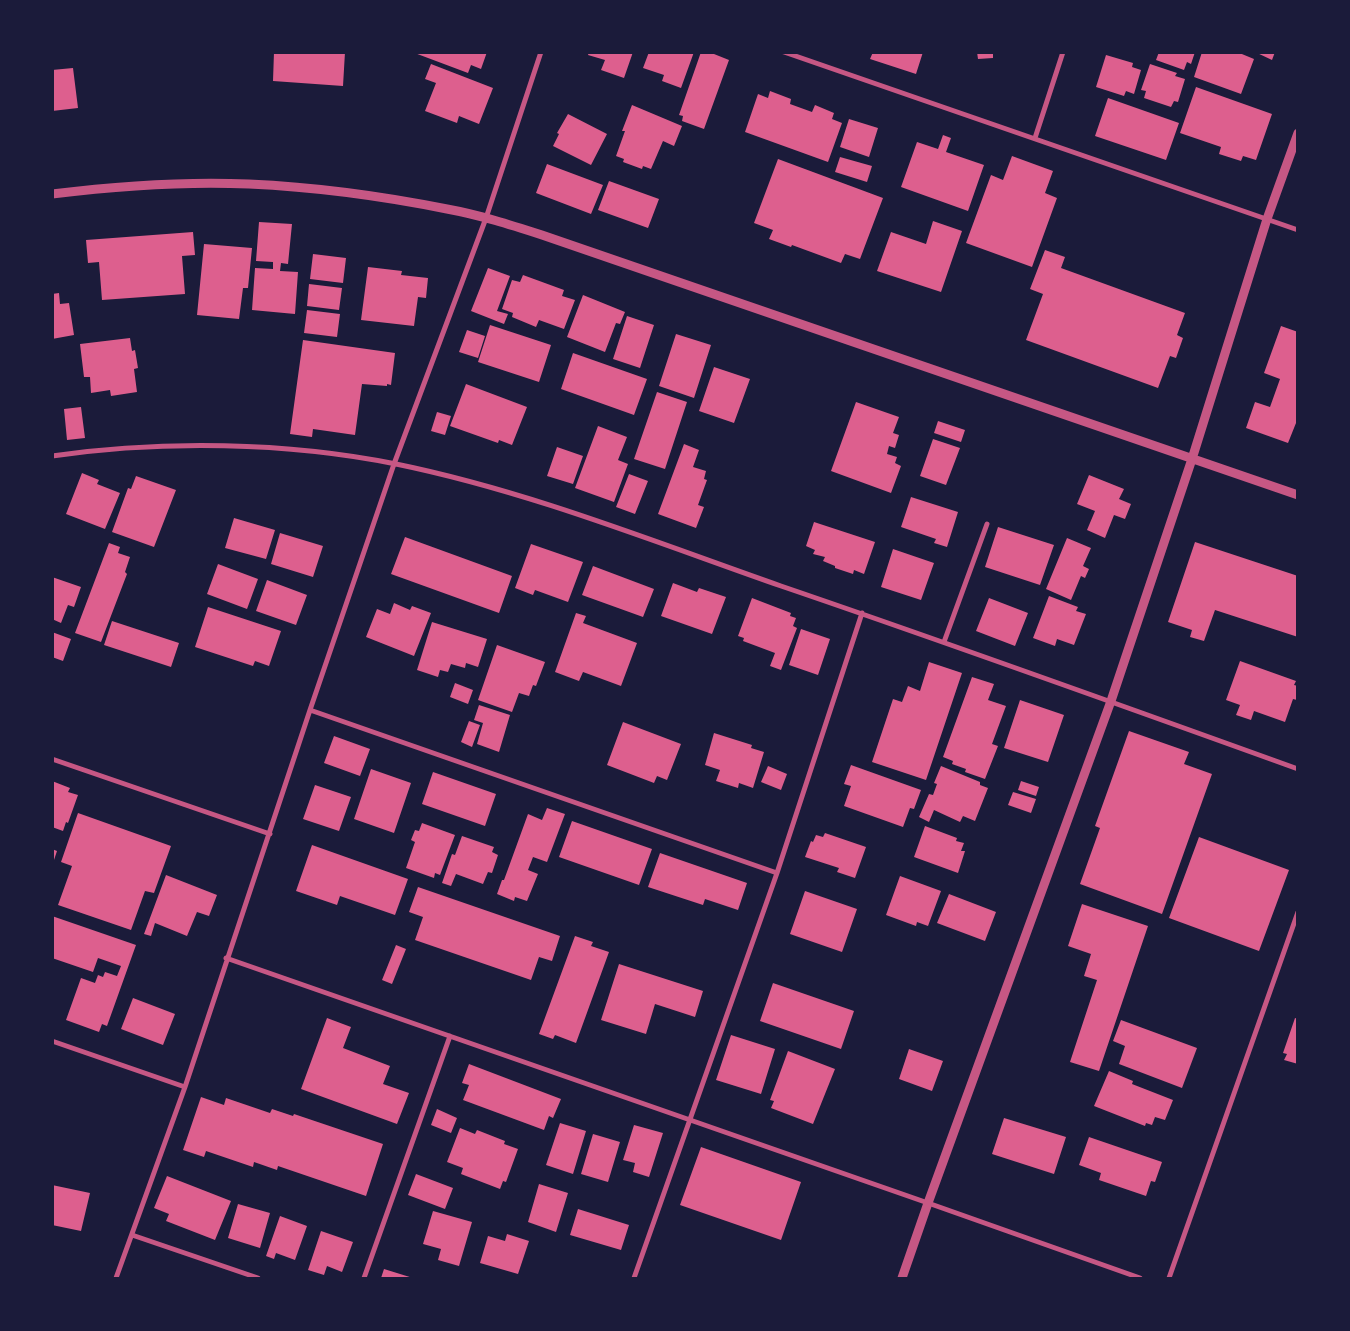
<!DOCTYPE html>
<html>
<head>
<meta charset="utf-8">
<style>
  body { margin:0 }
  #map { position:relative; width:1350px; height:1331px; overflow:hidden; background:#1b1b3a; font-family:Roboto,sans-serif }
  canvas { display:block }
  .frame { position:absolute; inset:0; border:54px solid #1b1b3a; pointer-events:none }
</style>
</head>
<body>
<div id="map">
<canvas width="1350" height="1331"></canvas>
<div class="frame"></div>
</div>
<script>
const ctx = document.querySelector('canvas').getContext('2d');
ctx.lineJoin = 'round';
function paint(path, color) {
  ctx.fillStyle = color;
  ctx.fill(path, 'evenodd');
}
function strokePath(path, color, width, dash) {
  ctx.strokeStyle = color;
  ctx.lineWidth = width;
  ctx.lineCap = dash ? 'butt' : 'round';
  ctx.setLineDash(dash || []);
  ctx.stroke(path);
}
const building = new Path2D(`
  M274,52H345L343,86L273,81Z
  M412,52H487L481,69L471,65L468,73Z
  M589,52H633L624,78L601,70L605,60L588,55Z
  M649,52H694L681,88L662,81L664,75L643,68Z
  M701,52H709L729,60L704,129L682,121L683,116L679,115Z
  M873,52H923L916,74L870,59Z
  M977,52H993V58L978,59Z
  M1159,52H1195L1191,64L1187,62L1184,70L1156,60Z
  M1202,52H1237L1254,59L1241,94L1194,77Z
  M1255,52H1275L1272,60Z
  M1106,55L1133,63L1132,67L1141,70L1134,94L1126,91L1124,96L1096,87Z
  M431,64L493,88L479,124L459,116L457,123L425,111L436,83L425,79Z
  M1150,64L1177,73L1175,76L1185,79L1178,102L1174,101L1171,107L1144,98L1146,91L1141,90Z
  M73,68L78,108L52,111V70Z
  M1196,87L1272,114L1256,160L1243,156L1241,161L1219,154L1221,147L1180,133Z
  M770,91L791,99L790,104L812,112L815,105L834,113L832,119L842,123L828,162L745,132L758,94L768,98Z
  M1108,98L1179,123L1166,160L1095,136Z
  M632,105L682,126L674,146L663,141L651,169L643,166L642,169L623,162L624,159L616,156L625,131H622Z
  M568,114L607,134L591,165L553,146L559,134L557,133Z
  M849,119L878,128L869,157L840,147Z
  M943,135L951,138L946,152L984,165L968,211L901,187L917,142L938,149Z
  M1012,156L1053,171L1045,193L1057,198L1032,267L966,243L991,175L1003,180Z
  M840,157L872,166L867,182L835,172Z
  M778,159L883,198L860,259L845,254L841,263L792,245L791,247L769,239L773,230L754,223Z
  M547,164L603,185L591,214L536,193Z
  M609,181L659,199L648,228L598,210Z
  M933,221L962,231L941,292L877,271L891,232L926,244Z
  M259,222L292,224L288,264L281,263L280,271L298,272L295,314L252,310L255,268L273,269V262L256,261Z
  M193,232L195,255L182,256L185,294L102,300L99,262L88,263L86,240Z
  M204,244L252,248L248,288H243L239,319L197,315Z
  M1045,250L1065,257L1061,268L1185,313L1177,335L1183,338L1176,358L1170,356L1158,388L1026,340L1043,294L1030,289Z
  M313,254L346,258L343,283L310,279Z
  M368,267L402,271L401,275L428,278L426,298L418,297L414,326L361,320Z
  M488,268L510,276L497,311L508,314L504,324L471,311Z
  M523,275L564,290L562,296L575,300L564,329L539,320L536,327L512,317L513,313L502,309L512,280L520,282Z
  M309,284L342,288L339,310L307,306Z
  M59,293L60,304L69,303L74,335L52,339V294Z
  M583,295L625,312L620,324L616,323L605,352L567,337Z
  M307,310L340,314L337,337L304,333Z
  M627,316L654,325L640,368L613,359Z
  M490,325L551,345L539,382L478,362Z
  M1281,326L1298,332V418L1288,443L1246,428L1255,402L1270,407L1280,379L1264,373Z
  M467,330L485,336L478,358L459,352Z
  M676,334L711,345L694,398L659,386Z
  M130,338L132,351L135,350L138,368L134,369L137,392L111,396L110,390L91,393L90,377H84L80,344Z
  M303,340L395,353L391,385L387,384V386L362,384L355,435L313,429L312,437L290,434Z
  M573,353L647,379L634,415L561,389Z
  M714,367L750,379L734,423L699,411Z
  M466,384L527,407L512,445L499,440L498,443L450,426Z
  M657,392L687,402L665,469L634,459Z
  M856,402L899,417L893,433L899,435L895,448L889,446L887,454L897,457L895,463L901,466L891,493L831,471Z
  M81,407L85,438L67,440L64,409Z
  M437,412L451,416L445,435L431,431Z
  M938,421L965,430L961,442L934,433Z
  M598,426L627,437L618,460L628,464L614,502L575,488Z
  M933,439L960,448L946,485L920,476Z
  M684,444L699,450L693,467L706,471L704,479L707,480L698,505L704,507L696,528L658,514Z
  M557,447L583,456L573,484L547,476Z
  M82,473L99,480L97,484L120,493L105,529L66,514Z
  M629,474L648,481L635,514L616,507Z
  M1089,475L1124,489L1119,499L1131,504L1125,519L1114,515L1105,538L1087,530L1095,511L1077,504Z
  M136,476L176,490L154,547L112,532L128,488L131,489Z
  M911,497L958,512L947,547L934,543L936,539L901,527Z
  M234,518L275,530L266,559L225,548Z
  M814,522L875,542L864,574L854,570L853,574L835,568V566L823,561L825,557L813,554L815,550L806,546Z
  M998,527L1054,545L1040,585L985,567Z
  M280,533L323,546L313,577L271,564Z
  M405,537L512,576L499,613L391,574Z
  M1067,538L1091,548L1083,566L1089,569L1085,578L1081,576L1071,600L1046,589Z
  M1195,542L1298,576V637L1215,610L1204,641L1190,637L1192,630L1168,622Z
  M109,543L120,547L118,553L130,557L125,572L127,574L101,642L75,633Z
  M531,544L583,562L568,602L535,590L533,595L515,588Z
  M893,549L934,563L921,600L881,587Z
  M218,564L258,579L247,609L207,594Z
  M593,566L654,589L643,617L582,595Z
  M52,577L81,587L74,607L68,605L61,623L52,619Z
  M267,580L307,595L296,625L256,611Z
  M673,583L697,592L699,588L726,597L712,634L661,616Z
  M1049,596L1078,607L1076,611L1086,614L1074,645L1057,639L1055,646L1033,638Z
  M752,598L791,613L790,616L796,618L793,626L797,628L781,670L770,666L775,653L743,641L744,638L738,636Z
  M989,598L1028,613L1015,646L976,631Z
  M394,603L410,610L412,606L431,613L414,656L366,637L377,609L390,614Z
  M208,607L281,631L269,666L255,661L253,666L195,647Z
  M576,613L586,616L583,623L637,643L621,686L583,672L579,681L555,672Z
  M112,621L179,643L171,667L104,645Z
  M432,622L487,639L478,667L466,663L465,668L451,664L448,672L440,670L438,677L417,670Z
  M801,629L830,639L818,675L789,665Z
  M52,632L71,639L63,661L52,657Z
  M497,645L545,662L536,686L533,685L529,696L519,693L512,712L478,700Z
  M1240,661L1296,681L1294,685L1298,686V698L1297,700L1293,699L1285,722L1254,711L1251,720L1236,715L1240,705L1226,700Z
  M929,662L962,673L926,780L872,762L893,699L902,702L908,686L920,691Z
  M972,677L994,684L988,700L1006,706L992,744L998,746L985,779L965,772L966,769L952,764L953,761L943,757Z
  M455,683L473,690L468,704L450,697Z
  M1020,700L1064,715L1048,762L1004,748Z
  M479,705L510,715L499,752L477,744L483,723L474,720Z
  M469,721L480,725L472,747L461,742Z
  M623,722L681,744L667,780L657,776L654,783L607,765Z
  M1129,731L1189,752L1184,764L1212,774L1162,914L1080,884L1100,828L1095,826Z
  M714,733L752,745L751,748L764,752L753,788L739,783L738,788L716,781L720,770L705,765Z
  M334,736L370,749L360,776L324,763Z
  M851,765L921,790L914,809L910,808L903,827L844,806L851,786L844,784Z
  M768,766L787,774L781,790L761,782Z
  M941,766L980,782V785L988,788L975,821L963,816L960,822L934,810L929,822L919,817L929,794L933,795L937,784L934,783Z
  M371,769L411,783L394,833L354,819Z
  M433,772L496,794L485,826L422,804Z
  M52,781L70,788L68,792L78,795L68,823L66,822L63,831L52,827Z
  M1021,781L1039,787L1036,796L1018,790Z
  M315,785L351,797L339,831L303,819Z
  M1013,792L1036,799L1031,813L1008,805Z
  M547,808L565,814L547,862L533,857L528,870L538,874L527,901L515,897L514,901L497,894L502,880H504L528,814L542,820Z
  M78,813L171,846L154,893L145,891L131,930L58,905L72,866L61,862Z
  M572,821L652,849L639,885L559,857Z
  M422,823L455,835L440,875L435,873L434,878L406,868L415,842L411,840L415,830L419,831Z
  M925,826L957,838L956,841L964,843L961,851H965L958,873L914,857Z
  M825,833L866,847L855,878L837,872L839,868L805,857L811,841L813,842L816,835L823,837Z
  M462,836L494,847L492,852L498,855L492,873L488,872L483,884L456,874L451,886L442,883L452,854L455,855Z
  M1199,837L1289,870L1259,951L1169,918Z
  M312,845L408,879L395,915L340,896L337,905L296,891Z
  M52,849L57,851L53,863H52Z
  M660,853L747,883L738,910L705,899L703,905L648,887Z
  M166,875L217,895L209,916L197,912L187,936L155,923L151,936L144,934Z
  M900,876L941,891L928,926L917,922L916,926L886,915Z
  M418,887L560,936L552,961L539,957L531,980L415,940L423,917L409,912Z
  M805,891L857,909L842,952L790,934Z
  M949,894L996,912L985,941L937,923Z
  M1082,904L1148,926L1099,1071L1070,1062L1097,980L1084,976L1091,954L1068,946Z
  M52,916L136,945L107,1026L102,1024L99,1032L66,1020L81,978L95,983L98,975L103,977L105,972L117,976L121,966L98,958L93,972L52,958Z
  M575,936L593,942L591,946L609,952L576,1043L555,1035L553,1039L539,1034Z
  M396,945L406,949L392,984L382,980Z
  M619,964L703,991L695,1017L655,1004L646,1034L601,1020Z
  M773,983L854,1011L841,1049L760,1021Z
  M133,998L175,1014L163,1045L121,1029Z
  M327,1018L351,1027L343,1048L390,1066L383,1084L409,1093L397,1124L301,1089Z
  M1295,1018L1298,1019V1064L1284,1060L1287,1054L1283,1053Z
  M1121,1020L1197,1048L1182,1088L1119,1064L1125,1046L1113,1041Z
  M731,1035L775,1049L761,1094L716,1080Z
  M909,1049L943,1061L932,1091L899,1079Z
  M788,1051L835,1069L813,1124L771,1108L774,1101L770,1100Z
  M469,1064L561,1099L553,1118L549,1116L544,1130L463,1100L469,1085L462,1083Z
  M1109,1071L1133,1081L1132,1084L1173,1100L1165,1120L1155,1117L1152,1125L1146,1123L1145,1126L1094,1106Z
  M201,1097L224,1105L226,1098L270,1113L272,1109L293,1116L294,1114L383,1144L366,1196L278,1166L277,1170L254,1162L253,1167L206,1151L204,1157L183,1150Z
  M437,1109L457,1118L451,1133L431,1125Z
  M1004,1118L1066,1137L1054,1174L992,1154Z
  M560,1123L586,1131L573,1174L546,1165Z
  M634,1125L663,1133L649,1177L633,1172L635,1163L623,1160Z
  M460,1128L475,1134L477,1130L505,1141L504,1144L518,1149L506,1182L503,1181L500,1189L461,1174L463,1168L447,1162Z
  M593,1134L620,1142L608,1182L581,1174Z
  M1089,1137L1162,1162L1155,1182L1151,1181L1146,1196L1099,1180L1101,1173L1079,1165Z
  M701,1147L801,1182L781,1240L680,1205Z
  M416,1174L453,1188L445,1209L408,1195Z
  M167,1176L231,1201L215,1240L166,1221L169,1214L154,1208Z
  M539,1184L568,1193L556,1232L528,1222Z
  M52,1185L90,1193L81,1231L52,1225Z
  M238,1204L270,1213L260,1248L228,1238Z
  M578,1209L629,1225L621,1250L570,1235Z
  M433,1211L472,1222L459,1266L438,1260L441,1249L423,1244Z
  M280,1216L307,1226L295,1260L276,1253L274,1259L266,1256Z
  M321,1231L353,1242L342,1272L327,1266L324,1275L308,1270Z
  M507,1234L529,1241L518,1274L480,1263L488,1236L505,1241Z
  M384,1269L413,1278H381Z`);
const minor = new Path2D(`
  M784,52L1298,230
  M1035,138L1063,52
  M52,456C162,440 287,442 396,464C528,491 655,542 781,586C954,645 1126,707 1298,769
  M944,642L987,524
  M310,710L777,873
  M52,759L270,834
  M226,958L928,1203L1140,1278
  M52,1041L185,1087
  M132,1235L258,1278
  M116,1278L185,1087L310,710L394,464L486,218L541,52
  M364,1278L450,1036
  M634,1278L777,873L862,613
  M1169,1278L1298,912`);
const tertiary = new Path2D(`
  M52,194C117,186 183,181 249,184C315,187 382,196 447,209C480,215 511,225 542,235L1298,495
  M902,1278L928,1203L1111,701L1192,459L1267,219L1298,133`);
paint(building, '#dd5f8e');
strokePath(minor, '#c65784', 5);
strokePath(tertiary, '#c65784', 9);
</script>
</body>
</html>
